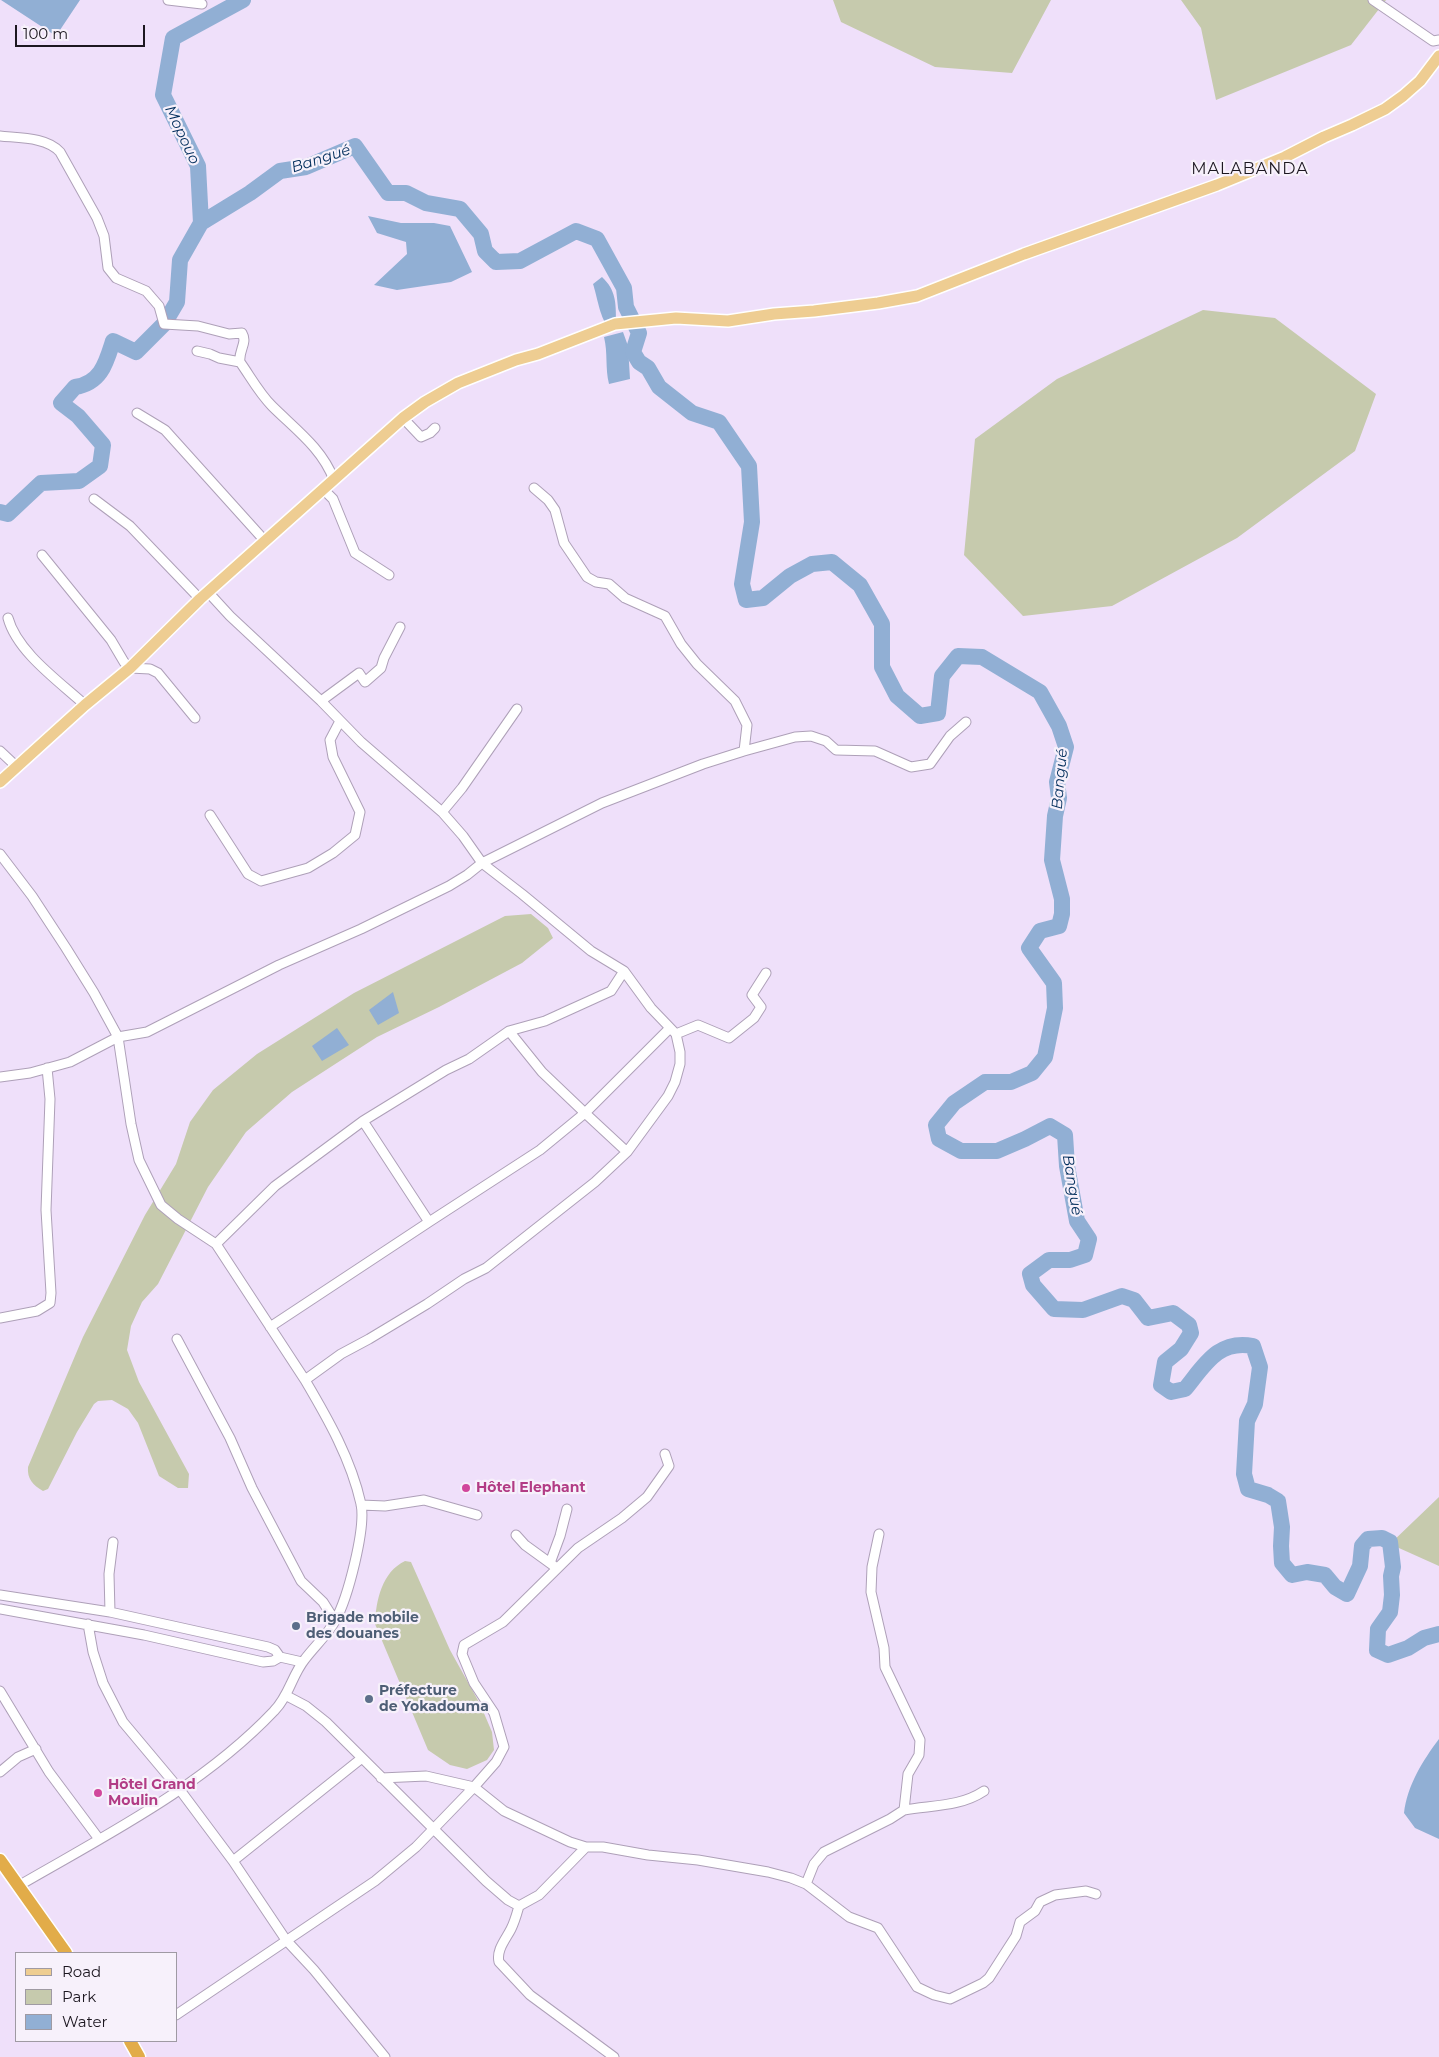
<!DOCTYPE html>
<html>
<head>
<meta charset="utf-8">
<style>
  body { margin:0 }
  #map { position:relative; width:1439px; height:2057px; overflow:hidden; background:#efe0fa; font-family:Montserrat,sans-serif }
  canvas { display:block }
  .legend { position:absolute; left:15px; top:1952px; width:162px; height:90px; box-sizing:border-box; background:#f7f1fb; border:1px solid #9f9aa3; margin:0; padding:6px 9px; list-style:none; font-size:15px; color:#1c1720 }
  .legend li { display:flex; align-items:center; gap:10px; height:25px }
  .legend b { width:25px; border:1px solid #9f9aa3 }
  .scale { position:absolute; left:15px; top:25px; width:130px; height:22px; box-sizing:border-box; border:2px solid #1c1720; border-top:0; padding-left:6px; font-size:15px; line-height:18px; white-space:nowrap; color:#1c1720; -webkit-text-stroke:4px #f7f1fb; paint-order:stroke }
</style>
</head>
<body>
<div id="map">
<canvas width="1439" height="2057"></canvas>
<ul class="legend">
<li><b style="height:6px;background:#eecd92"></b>Road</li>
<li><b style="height:14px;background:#c6caad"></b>Park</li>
<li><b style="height:14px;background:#91afd4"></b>Water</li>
</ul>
<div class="scale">100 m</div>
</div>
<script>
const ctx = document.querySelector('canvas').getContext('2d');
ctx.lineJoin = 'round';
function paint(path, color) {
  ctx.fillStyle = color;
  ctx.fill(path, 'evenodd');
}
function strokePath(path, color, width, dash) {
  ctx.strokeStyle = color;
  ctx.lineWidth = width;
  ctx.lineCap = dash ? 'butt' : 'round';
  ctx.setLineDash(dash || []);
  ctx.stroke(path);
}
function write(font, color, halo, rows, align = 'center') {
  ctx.font = font + ' Montserrat,sans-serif';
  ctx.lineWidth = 4.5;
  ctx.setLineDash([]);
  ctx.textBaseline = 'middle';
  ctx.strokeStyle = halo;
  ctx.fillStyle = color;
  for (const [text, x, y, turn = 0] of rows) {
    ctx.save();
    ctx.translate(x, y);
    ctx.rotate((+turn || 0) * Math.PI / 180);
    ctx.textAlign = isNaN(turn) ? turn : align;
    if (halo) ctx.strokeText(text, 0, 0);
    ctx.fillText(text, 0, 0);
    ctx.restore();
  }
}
const green = new Path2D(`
  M833,0H1051L1012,73L935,67L841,22Z
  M1181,0H1386L1351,45L1216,100L1201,28Z
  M1203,310L1275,318L1376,394L1355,451L1237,538L1112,606L1023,616L964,555L975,439L1057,379Z
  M531,914L548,928L553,938L522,963L439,1007L377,1037L292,1092L246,1132L208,1187L158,1284L142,1302L131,1326L127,1350L139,1382L189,1474L188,1488H178L159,1476L138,1423L128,1409L112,1400L98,1401L94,1404L77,1432L48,1489L43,1491C33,1485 27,1479 28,1467L83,1337L145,1215L176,1164L190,1122L213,1090L257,1054L354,993L505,916Z
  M1439,1497V1566L1390,1544Z
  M405,1561L411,1562L450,1650L480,1704L492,1732L494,1750L487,1760L467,1769L450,1765L428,1750L375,1624C376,1600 382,1572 405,1561Z`);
const water = new Path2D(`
  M1,0H80L56,36Z
  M368,216L401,223H434L450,226L472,272L451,282L397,290L374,285L407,254L406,242L377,233Z
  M602,277C616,290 616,303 616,321L607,325C600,317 597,296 593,284Z
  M623,332L628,346L630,379L609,384C605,368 608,353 604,337Z
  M393,992L399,1013L378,1025L369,1010Z
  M337,1028L349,1045L322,1061L312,1046Z
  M1439,1739V1839L1415,1828L1404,1813C1407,1786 1423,1760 1439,1739Z`);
const river = new Path2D(`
  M201,223L198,166L163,95L173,38L243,0
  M0,512L8,514L41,483L79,481L100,466L103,445L78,416L61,403L75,387C101,383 106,363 113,341L136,352L164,324L177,302L180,260L201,223L250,193L280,171L306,167L355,146L388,193H406L426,203L460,209L481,234L485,251L496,262L520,261L576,231L597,239L624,288L626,307L639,333L633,352L639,362L648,368L659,387L692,413L719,422L749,466L752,522L742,584L746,600L763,598L790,576L812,564L832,562L860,585L882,624V667L897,696L920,716L938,713L942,676L958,656L982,657L1040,692L1059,726L1066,747L1057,782L1059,798L1055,816L1052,860L1062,899V914L1059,926L1040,931L1029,948L1054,983L1055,1008L1045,1057L1032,1073L1011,1082H985L954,1103L936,1125L939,1139L961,1151H997L1025,1139L1050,1126L1065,1135L1067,1166L1077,1221L1089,1239L1085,1255L1070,1260H1049L1030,1274L1033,1285L1054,1309L1083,1310L1122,1296L1134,1300L1148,1318L1173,1313L1189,1325L1191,1333L1181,1349L1165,1362L1161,1385L1171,1392L1185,1389C1204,1366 1218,1339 1253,1346L1260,1367L1255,1404L1247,1421L1244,1474L1248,1489L1268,1495L1278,1501L1282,1527L1281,1546L1282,1563L1292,1575L1307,1572L1325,1575L1335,1587L1347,1594L1360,1566L1362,1546L1368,1539L1382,1538L1390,1542L1393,1567L1391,1576L1392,1595L1390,1612L1378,1629L1377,1650L1388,1655L1408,1648L1424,1638L1439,1634`);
const minor = new Path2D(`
  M168,0L202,4
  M1373,0L1433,41L1439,40
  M0,136C19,138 47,137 60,152L97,218L104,236L108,268L116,278L146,291L159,306L164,324L198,326L229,334L242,333C248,343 238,351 240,362
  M197,351L210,354L219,358L240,362C250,376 259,393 272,406C295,429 322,448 334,480
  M137,413L165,430L265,541
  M403,418L421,437L430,433L435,428
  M534,488L548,500L555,510L564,543L587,577L596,582L609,584L625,598L665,616L681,644L697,664L735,701L747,725L744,751
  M323,489L333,499L355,553L389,575
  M94,499L130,526L200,599
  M42,555L111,640L124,662L130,668L150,669L158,673L195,718
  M8,618C17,652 60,682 85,705
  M321,701L359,673L365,682L381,668L384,658L400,627
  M0,751L17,767
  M442,812L462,788L517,709
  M210,815L248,874L261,881L308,868L333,853L355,835L360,812L333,757L330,740L340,721
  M0,854L32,896L66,948L94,993L118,1037L131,1124L139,1160L161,1205L178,1219L216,1244
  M676,1034L698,1025L729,1038L754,1018L761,1007L752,995L766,973
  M0,1077L30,1073L70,1062L118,1037L147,1032L279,965L361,929L449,886L467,875L482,863L602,803L703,764L744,751L795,737L811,736L826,741L836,750L875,751L911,767L930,764L950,736L966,722
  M363,1121L429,1222L540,1150L585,1113L542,1072L509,1031
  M627,1152L585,1113L670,1028
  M0,1318L37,1311L50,1303L51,1293L46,1210L50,1099L47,1068
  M270,1327L429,1222
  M177,1339L230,1438L252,1488L301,1581L323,1602L335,1621
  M305,1380L216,1244L275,1186L363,1121L446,1070L469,1059L509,1031L545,1021L611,991L624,971
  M665,1454L669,1466L647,1497L622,1518L578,1548L503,1622L464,1645L462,1654L474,1683L494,1713L504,1747L496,1762L474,1787L504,1811L570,1842L586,1847H603L648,1855L698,1860L768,1872L791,1878L806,1884L849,1917L878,1928L917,1987L934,1995L950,1999L983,1983L989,1978L1016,1936L1020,1922L1035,1911L1040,1902L1055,1895L1086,1891L1096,1894
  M361,1505L385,1506L424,1500L477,1515
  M516,1535L525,1545L554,1566
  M550,1563L560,1536L567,1509
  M0,1595L110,1612L268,1647L275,1650L280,1657L302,1662
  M0,1609L144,1635L263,1662L273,1661L280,1657
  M110,1612L109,1574L113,1542
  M88,1624L93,1652L103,1683L123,1722L180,1790L233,1861L286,1940L314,1970L385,2057
  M0,1691L49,1772L99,1839
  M287,1696L306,1706L326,1722L486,1881L508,1900L519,1906L539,1895L586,1847
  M0,1772L18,1757L36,1749
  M381,1778L426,1776L474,1787
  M904,1810C932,1805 960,1807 984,1791
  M233,1861L362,1758
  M806,1884L814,1864L824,1852L890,1819L904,1810L908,1774L919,1755L920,1740L885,1667L884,1648L871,1592L872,1567L879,1534
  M20,1885C108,1834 203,1786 274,1711C289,1696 292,1675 305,1659C314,1647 328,1634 335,1621C348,1598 366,1528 361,1504C351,1459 328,1419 305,1380L341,1354L369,1339L427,1304L464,1279L486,1268L595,1182L627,1152L668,1096L675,1082L680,1064V1052L676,1034L651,1008L624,971L591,951L522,894L482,863L463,836L442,812L361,742L321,701L230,616L208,592
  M519,1906C517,1913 515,1921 511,1929C506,1939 496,1950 499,1962L530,1995L614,2057
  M176,2015L375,1881L416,1847L474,1787`);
const major = new Path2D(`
  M0,782L85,705L130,668L200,599L403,418L425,402L458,383L516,360L538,354L615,324L676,318L728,321L774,314L814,311L878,303L917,296L1024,254L1217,185L1285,157L1324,137L1352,125L1385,109L1403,96L1420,81L1439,56`);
const highway = new Path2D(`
  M0,1860L66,1953
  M130,2041L139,2057`);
const markers = [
  [466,1488,5,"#d1479c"],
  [296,1626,5,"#5c6f8a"],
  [369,1699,5,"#5c6f8a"],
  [98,1793,5,"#d1479c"]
];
const hotelNames = [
  ["Hôtel Elephant",476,1488],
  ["Hôtel Grand",108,1785],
  ["Moulin",108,1801]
];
const serviceNames = [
  ["Brigade mobile",306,1618],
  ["des douanes",306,1634],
  ["Préfecture",379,1691],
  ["de Yokadouma",379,1707]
];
const waterNames = [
  ["Mopouo",182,135,65],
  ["Bangué",321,159,-18],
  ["Bangué",1060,779,-85],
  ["Bangué",1072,1185,81]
];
const quarterNames = [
  ["MALABANDA",1250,169]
];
paint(green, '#c6caad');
paint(water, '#91afd4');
strokePath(river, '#91afd4', 16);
strokePath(minor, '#aea0b8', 11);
strokePath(major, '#fff', 14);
strokePath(highway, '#fff', 15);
strokePath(minor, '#fff', 9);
strokePath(major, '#eecd92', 11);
strokePath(highway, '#e2ac49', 12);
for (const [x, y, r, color] of markers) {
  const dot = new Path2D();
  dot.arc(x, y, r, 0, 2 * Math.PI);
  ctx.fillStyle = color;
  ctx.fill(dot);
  strokePath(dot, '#f7f1fb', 2);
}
write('bold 14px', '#b23c85', '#f7f1fb', hotelNames, 'left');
write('bold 14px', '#4e5e75', '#f7f1fb', serviceNames, 'left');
write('italic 15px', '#022e5c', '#f7f1fb', waterNames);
ctx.letterSpacing = '1px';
write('16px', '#1c1720', '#f7f1fb', quarterNames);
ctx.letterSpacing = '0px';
</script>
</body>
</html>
